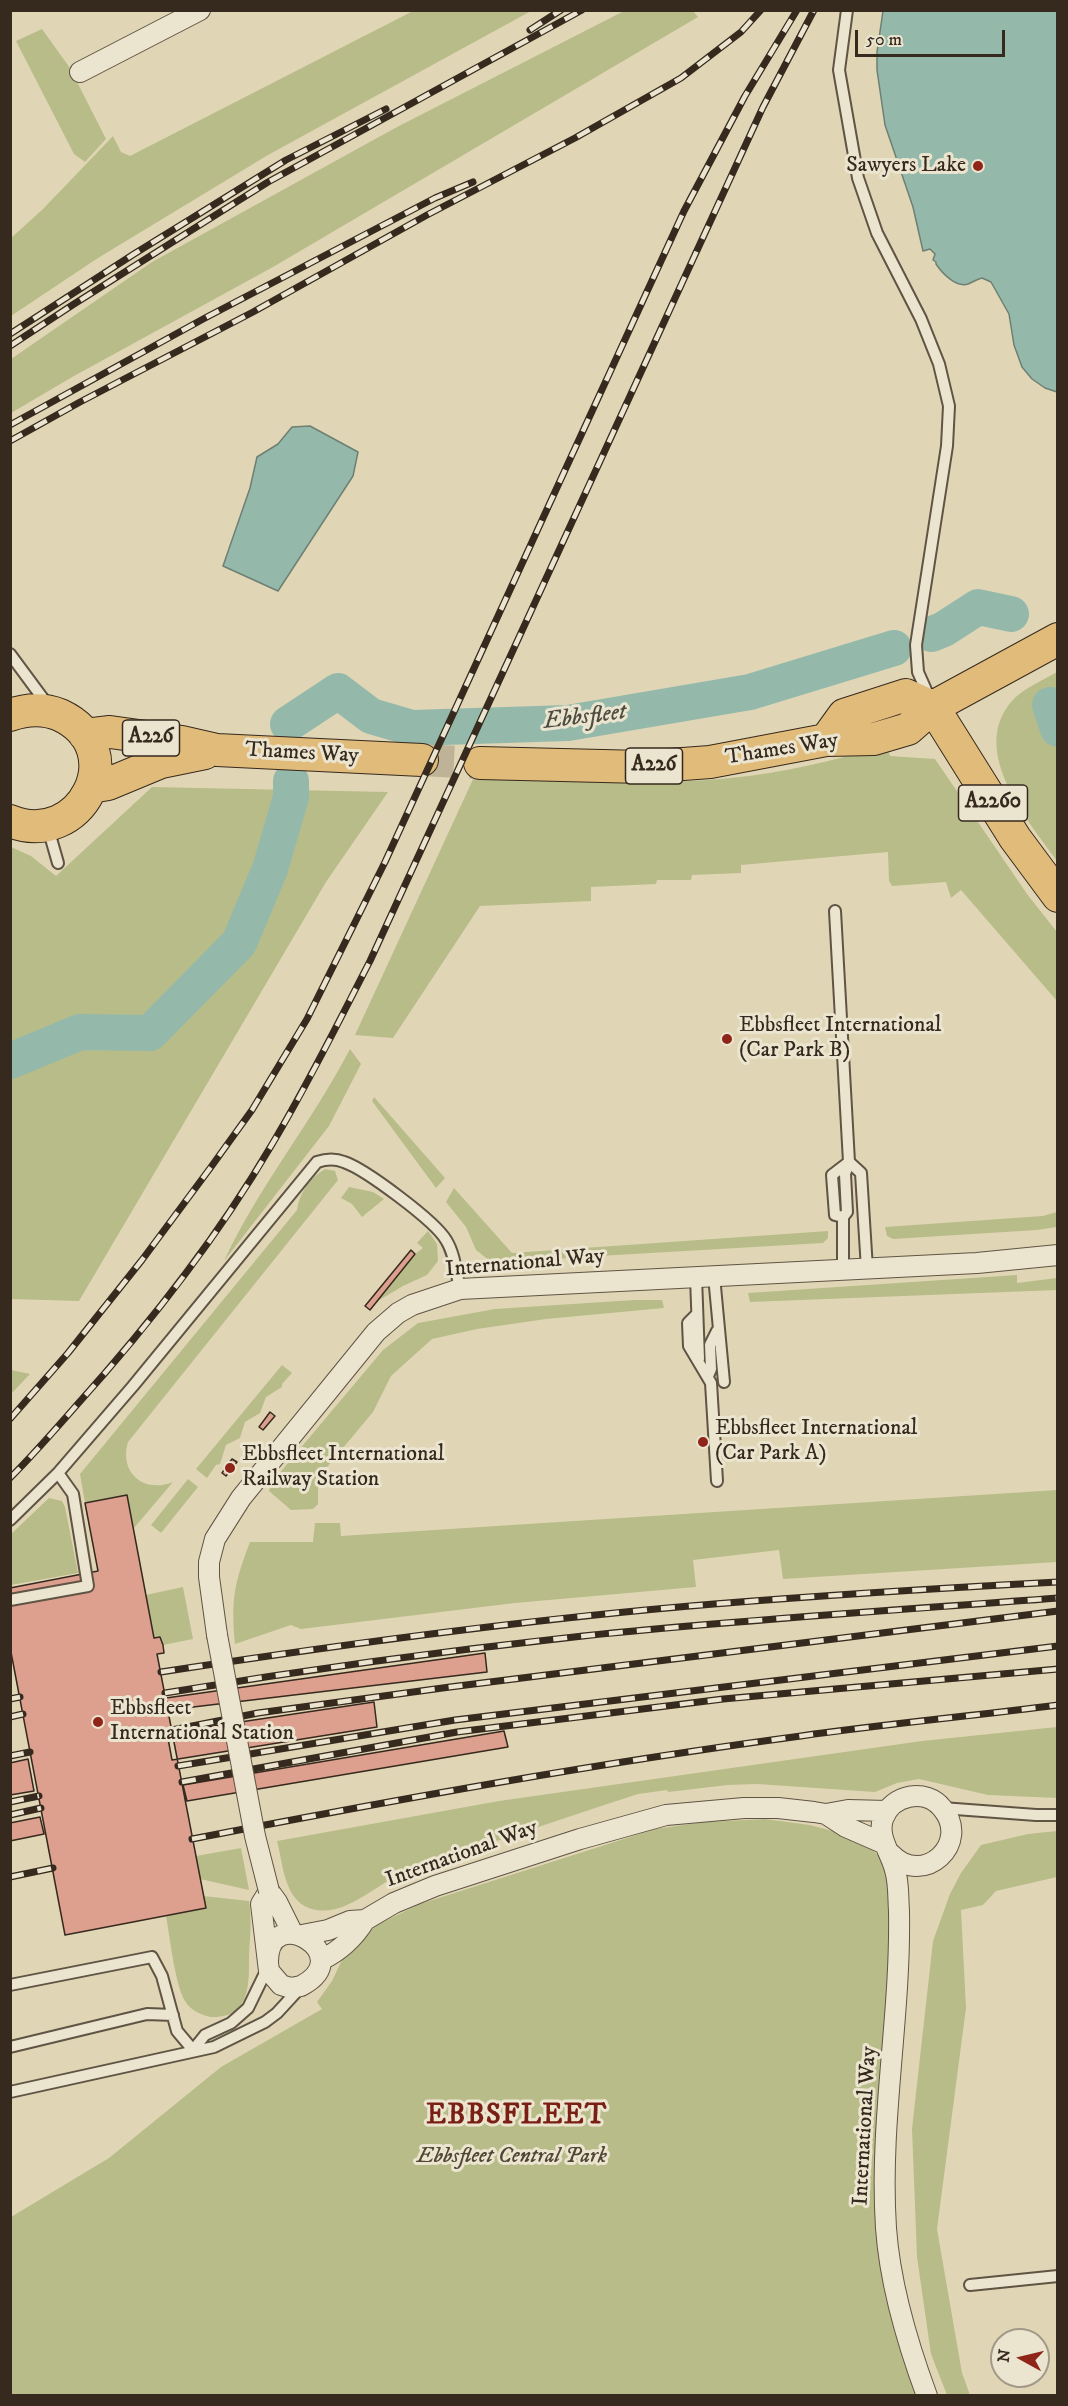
<!DOCTYPE html>
<html>
<head>
<meta charset="utf-8">
<style>
  body { margin:0 }
  #map { position:relative; width:1068px; height:2406px; overflow:hidden; background:#e0d6b5; font-family:"IM FELL DW Pica",serif }
  canvas { display:block }
  .frame { position:absolute; inset:0; border:12px solid #36291e; pointer-events:none }
  .north { position:absolute; left:990px; top:2328px; width:60px; height:60px; box-sizing:border-box; background:#ebe4cf; border:2px solid #a39988; border-radius:50%; rotate:278deg; font-size:16px; font-weight:700; line-height:24px; text-align:center; color:#36291e }
  .north::after { content:''; display:block; margin:auto; width:21px; height:27px; background:#8f2418; clip-path:polygon(50% 0,100% 100%,50% 72%,0 100%) }
  .scale { position:absolute; left:855px; top:30px; width:150px; height:27px; box-sizing:border-box; border:3px solid #36291e; border-top:0; padding-left:8px; font-size:18px; line-height:21px; white-space:nowrap; color:#36291e; -webkit-text-stroke:4px #ebe4cf; paint-order:stroke }
</style>
</head>
<body>
<div id="map">
<canvas width="1068" height="2406"></canvas>
<div class="frame"></div>
<div class="north">N</div>
<div class="scale">50 m</div>
</div>
<script>
const ctx = document.querySelector('canvas').getContext('2d');
ctx.lineJoin = 'round';
function paint(path, color) {
  ctx.fillStyle = color;
  ctx.fill(path, 'evenodd');
}
function strokePath(path, color, width, dash) {
  ctx.strokeStyle = color;
  ctx.lineWidth = width;
  ctx.lineCap = dash ? 'butt' : 'round';
  ctx.setLineDash(dash || []);
  ctx.stroke(path);
}
function write(font, color, halo, rows, align = 'center') {
  ctx.font = font + ' "IM FELL DW Pica",serif';
  ctx.lineWidth = 6;
  ctx.setLineDash([]);
  ctx.textBaseline = 'middle';
  ctx.strokeStyle = halo;
  ctx.fillStyle = color;
  for (const [text, x, y, turn = 0] of rows) {
    ctx.save();
    ctx.translate(x, y);
    ctx.rotate((+turn || 0) * Math.PI / 180);
    ctx.textAlign = isNaN(turn) ? turn : align;
    if (halo) ctx.strokeText(text, 0, 0);
    ctx.fillText(text, 0, 0);
    ctx.restore();
  }
}
const green = new Path2D(`
  M413,11H531L268,155L98,258L11,316V238L43,209L113,136L121,152L130,156Z
  M624,11H693L698,17L273,267L74,376L11,413V359L152,262L397,127Z
  M42,29L70,68L106,139L85,162L74,154L16,41Z
  M1057,672V861C1028,820 969,752 1011,702C1023,688 1042,681 1057,672Z
  M887,745L890,756L935,759L1027,894L1057,932V1001L961,890L951,898L946,882L892,886L889,881L888,852L741,865V873L692,875L691,880H657L656,884L591,887V901L480,906L393,1038L355,1035L475,775C560,778 646,787 731,778C784,773 836,760 887,745Z
  M152,787L388,792L326,882L79,1301L11,1299V847L31,856L56,876Z
  M350,1049L361,1064L329,1126L224,1261C259,1186 312,1122 350,1049Z
  M374,1097L445,1178L436,1188L372,1101Z
  M325,1169L335,1171L338,1180L128,1442C119,1472 143,1494 173,1482L134,1528L127,1495L85,1503L80,1474L297,1210C299,1193 310,1178 325,1169Z
  M349,1187L373,1192L384,1199L362,1217L352,1204L341,1198Z
  M454,1188L512,1253L828,1231V1238L823,1243L582,1257L494,1264L476,1250L466,1227L446,1202Z
  M1057,1212V1227L1037,1230L893,1239L887,1236L885,1227L1043,1216Z
  M428,1231L437,1244L438,1261L427,1275L403,1286L376,1302L415,1254L423,1248L417,1243Z
  M1017,1275V1283L1057,1278V1290L750,1302L748,1293Z
  M634,1300H662L664,1308L546,1319L477,1329L432,1339L391,1376L373,1412L323,1472L318,1483V1504L313,1509L291,1510L269,1491L272,1482L383,1350L418,1323L495,1309Z
  M282,1365L292,1373L282,1384V1387L266,1397L260,1413L245,1422L240,1438L226,1445L220,1464L216,1465L207,1478L196,1469Z
  M11,1370L30,1374L11,1394L10,1370Z
  M188,1479L198,1487L161,1533L151,1525Z
  M1057,1490V1562L783,1579L779,1550L693,1560L696,1587L515,1603L301,1629L291,1625L235,1644C231,1599 234,1584 250,1542H313L315,1523H340L341,1536Z
  M49,1498L62,1501L65,1507L78,1573L11,1585V1534Z
  M183,1587L193,1639L163,1645L159,1637L154,1638L146,1595Z
  M1057,1727V1798L988,1795L919,1779L897,1783L875,1792L757,1784L728,1785L668,1792L667,1790L638,1794C583,1812 528,1830 473,1849C449,1857 422,1862 400,1874C373,1887 341,1920 309,1908C284,1899 283,1863 277,1841L499,1801L922,1741Z
  M765,1819L810,1825L847,1835L871,1848L885,1863L894,1911L875,2167L877,2226L886,2294L904,2360L916,2395L11,2396V2217L109,2158L221,2067L322,2009L317,2002L332,1981L342,1960L357,1942L377,1925L420,1904L655,1829L705,1822Z
  M1057,1831V1877L996,1891L983,1905L961,1910L966,2008L937,2229L962,2373L970,2395H947L931,2354L917,2257L912,2129L933,1941L950,1894L961,1873L981,1845L1028,1834Z
  M241,1848L249,1890L200,1879L196,1856Z
  M203,1896L249,1901C252,1920 250,1938 249,1956C249,1983 251,2018 212,2017C202,2016 190,2010 185,2001C175,1985 170,1937 166,1916L205,1908Z`);
const water = new Path2D(`
  M883,11H1057V392L1045,388L1032,379L1022,367L1014,345L1009,314L991,282L982,278C977,279 973,282 968,284C956,288 942,273 936,264V262L933,260L935,254L930,249L923,251L913,207L885,125L877,70V52Z
  M310,426L358,452L353,476L278,591L223,566L250,488L257,457L278,444L292,427Z`);
const river = new Path2D(`
  M932,634L944,629L978,607L1011,614
  M1050,705L1058,729
  M288,724L338,691L371,716L412,728L568,723L750,692L894,648
  M10,1061L80,1032L150,1033L239,943L270,869L291,797V781`);
const building = new Path2D(`
  M411,1250L415,1254L370,1310L365,1306Z
  M270,1412L275,1416L263,1430L259,1427Z
  M232,1459L237,1462L226,1476L222,1473Z
  M127,1495L154,1638L160,1637L163,1645L164,1653L157,1654L206,1908L65,1935L10,1647V1588L98,1571L85,1503Z
  M485,1653L487,1672L168,1710L166,1698Z
  M374,1702L377,1727L172,1760L167,1733Z
  M504,1731L508,1747L187,1801L183,1785Z
  M28,1759L34,1791L10,1795V1763Z
  M40,1817L44,1834L10,1841V1823Z`);
const primaryTunnel = new Path2D(`
  M422,760L480,763`);
const service = new Path2D(`
  M847,10L839,70L858,178L877,233L921,319L939,364L949,406L947,446L916,645L918,672L930,699
  M10,654L47,704
  M48,828L58,863
  M835,911L849,1162L845,1174L847,1212L843,1217V1270
  M849,1162L861,1173L867,1269
  M843,1217L835,1215L832,1175L849,1162
  M714,1276L724,1382
  M696,1277L699,1359
  M697,1314L688,1323L689,1346L711,1383L717,1481
  M708,1376L711,1369L710,1345L717,1331
  M10,1520L58,1473L133,1386L317,1162C326,1159 334,1158 344,1162C365,1169 435,1221 446,1240C455,1254 456,1273 460,1289
  M10,1600L88,1586L73,1494L58,1473
  M942,1808L1036,1815H1058
  M10,1985L152,1957L162,1976L177,2031L193,2050
  M10,2047L147,2014L173,2015
  M193,2050L205,2035L231,2023L248,2008L268,1967
  M10,2092L214,2047L265,2022L277,2013L300,1988
  M970,2285L1058,2276`);
const minor = new Path2D(`
  M80,72L200,10
  M217,1635L209,1577V1562L215,1539L241,1498L376,1332L398,1313L412,1305L460,1289L977,1263L1058,1255
  M826,1814L848,1810L887,1811
  M891,1854C923,1888 972,1843 942,1808C926,1788 892,1794 883,1819C877,1837 891,1853 895,1870C899,1883 898,1897 899,1911C901,2017 879,2122 886,2228C890,2285 907,2342 927,2396
  M302,1935L328,1930L350,1921L365,1920L394,1903L435,1886L580,1839L666,1815L744,1808H778L814,1812L826,1814L846,1827L885,1844
  M321,1960C340,1951 354,1938 365,1920
  M268,1961C269,1901 360,1955 301,1986L291,1988L281,1985L269,1971L261,1904L269,1891L277,1902L293,1934`);
const primary = new Path2D(`
  M933,707L1015,838L1058,896
  M10,715C27,709 43,708 60,715C133,749 81,850 10,821
  M85,735L110,732L182,742L217,750L422,760
  M826,740L844,715L906,695L933,707
  M480,763L643,767L710,762L826,740L874,739L908,729L933,707L1058,639
  M91,787L108,784L161,762L205,753`);
const rail = new Path2D(`
  M530,30L561,10
  M10,334L134,254L286,160L386,109
  M10,346L74,304L268,182L582,10
  M10,425L205,318L435,198L473,182
  M10,441L80,402L253,312L427,215L575,138L681,78L741,32L761,10
  M10,1419L68,1353L142,1260L211,1167L252,1110L307,1019L385,862L684,211L745,96L797,10
  M10,1478C33,1455 54,1431 75,1407C148,1326 216,1240 271,1146C307,1086 338,1023 370,961L763,107L814,10
  M161,1672C344,1644 529,1619 714,1604C828,1595 943,1588 1058,1582
  M165,1693C303,1670 443,1651 583,1636C740,1620 899,1610 1058,1598
  M10,1699L20,1697
  M10,1717L23,1714
  M172,1730L258,1713L450,1687L1058,1611
  M10,1756L30,1752
  M178,1766L455,1720L1058,1646
  M182,1782L457,1732L723,1699L1058,1669
  M10,1802L39,1796
  M10,1815L41,1808
  M192,1839C394,1800 597,1763 801,1736C886,1724 972,1716 1058,1705
  M10,1877L53,1868`);
const minorBridge = new Path2D(`
  M217,1635L255,1836L269,1891`);
const markers = [
  [978,166,6,"#8f2418"],
  [727,1039,6,"#8f2418"],
  [703,1442,6,"#8f2418"],
  [230,1468,6,"#8f2418"],
  [98,1722,6,"#8f2418"]
];
const shields = [
  [151,738,57],
  [654,766,57],
  [993,803,69]
];
const shieldNames = [
  ["A226",151,738],
  ["A226",654,766],
  ["A2260",993,803]
];
const poiNames = [
  ["Sawyers Lake",966,166,"right"],
  ["Ebbsfleet International",739,1026],
  ["(Car Park B)",739,1051],
  ["Ebbsfleet International",715,1429],
  ["(Car Park A)",715,1454],
  ["Ebbsfleet International",242,1455],
  ["Railway Station",242,1480],
  ["Ebbsfleet",110,1709],
  ["International Station",110,1734]
];
const streetNames = [
  ["Thames Way",782,750,-9],
  ["Thames Way",302,754,3],
  ["International Way",525,1264,-5],
  ["International Way",462,1855,-20],
  ["International Way",866,2126,-87]
];
const parkNames = [
  ["Ebbsfleet Central Park",512,2157]
];
const waterNames = [
  ["Ebbsfleet",585,718,-7]
];
const districtNames = [
  ["EBBSFLEET",517,2117]
];
paint(green, '#b8bc89');
paint(water, '#94b9ab');
strokePath(water, '#6e7f73', 1.5);
strokePath(river, '#94b9ab', 36);
paint(building, '#dda08f');
strokePath(building, '#36291e', 1.5);
strokePath(primaryTunnel, '#beb397', 32, [32, 16]);
strokePath(service, '#605444', 14);
strokePath(minor, '#605444', 22);
strokePath(primary, '#36291e', 34);
strokePath(service, '#ebe4cf', 10);
strokePath(minor, '#ebe4cf', 20);
strokePath(primary, '#e0bb7a', 32);
strokePath(rail, '#36291e', 7);
strokePath(rail, '#ebe4cf', 4.5, [14]);
strokePath(minorBridge, '#605444', 22, []);
strokePath(minorBridge, '#ebe4cf', 20);
for (const [x, y, r, color] of markers) {
  const dot = new Path2D();
  dot.arc(x, y, r, 0, 2 * Math.PI);
  ctx.fillStyle = color;
  ctx.fill(dot);
  strokePath(dot, '#ebe4cf', 2);
}
for (const [x, y, w] of shields) {
  const box = new Path2D();
  box.roundRect(x - w / 2, y - 18, w, 36, 4.5);
  ctx.fillStyle = '#ebe4cf';
  ctx.fill(box);
  strokePath(box, '#36291e', 1.5);
}
write('bold 21px', '#36291e', null, shieldNames);
write('22px', '#36291e', '#ebe4cf', poiNames, 'left');
write('22px', '#36291e', '#ebe4cf', streetNames);
write('italic 22px', '#504633', '#ebe4cf', parkNames);
write('italic 24px', '#4e4d41', '#ebe4cf', waterNames);
ctx.letterSpacing = '1.5px';
write('bold 28px', '#7a1f14', '#ebe4cf', districtNames);
ctx.letterSpacing = '0px';
</script>
</body>
</html>
